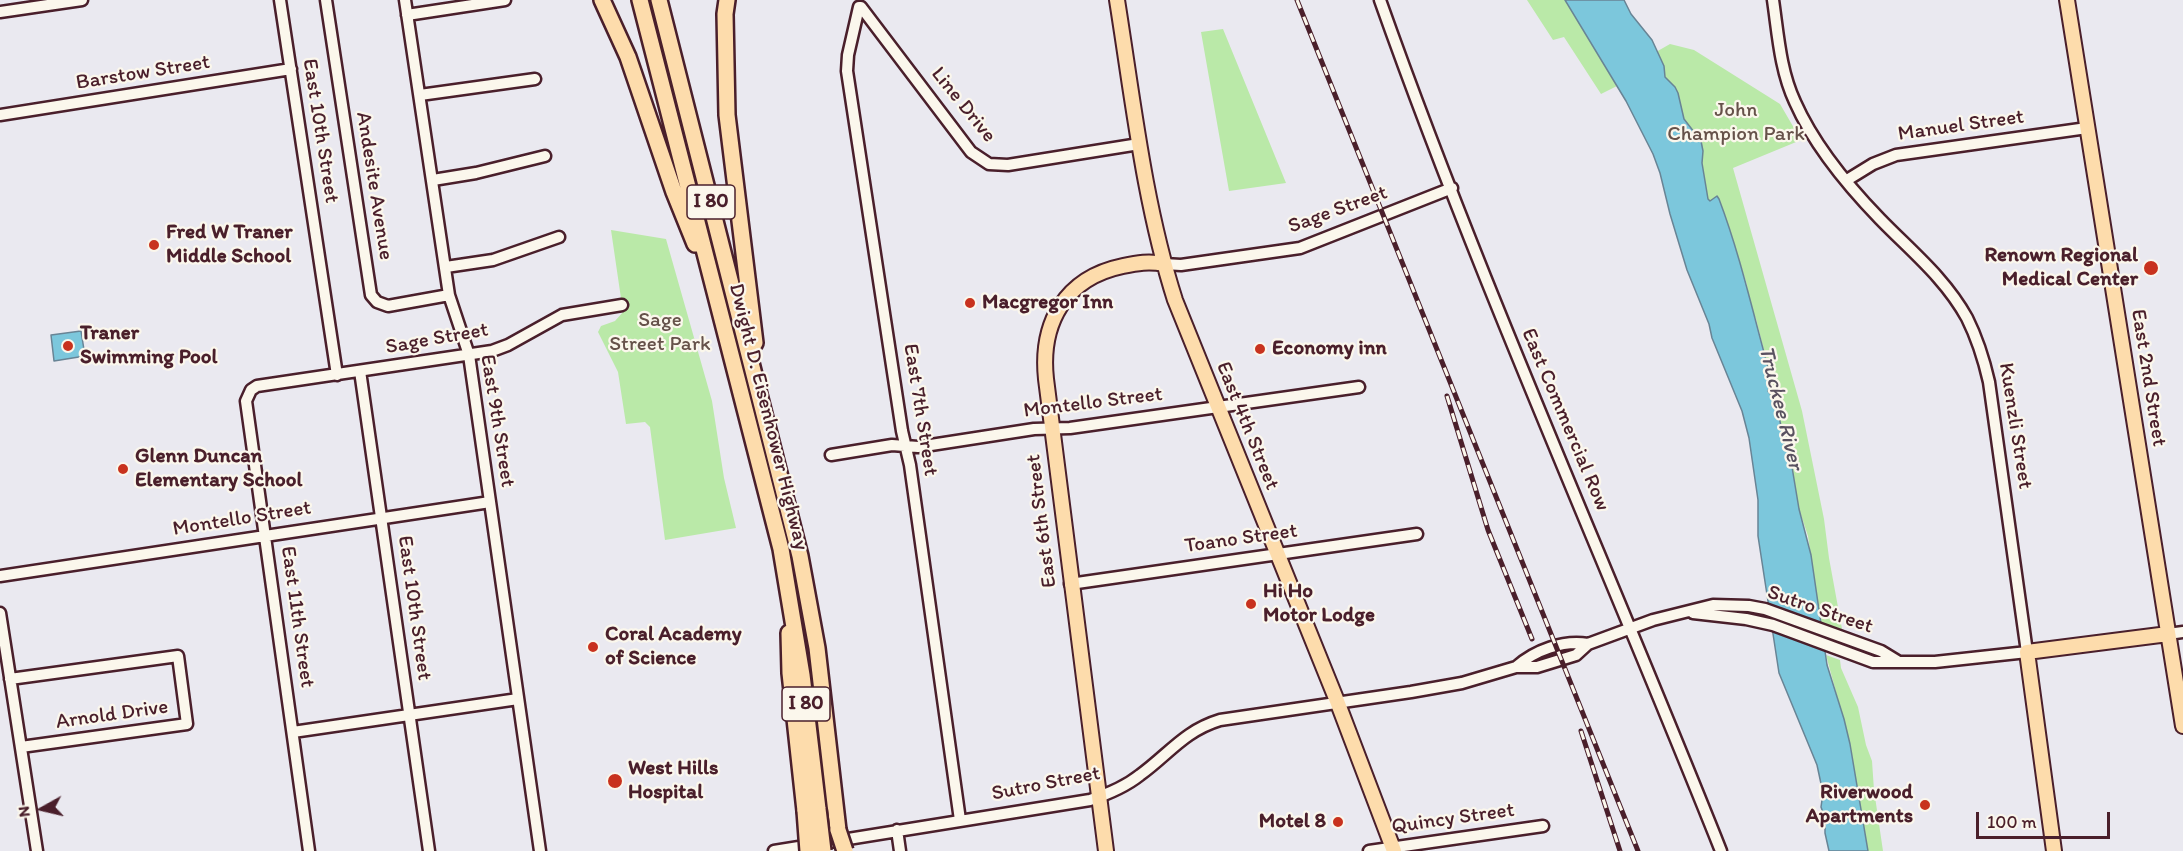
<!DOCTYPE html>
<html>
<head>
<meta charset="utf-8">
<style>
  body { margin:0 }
  #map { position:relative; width:2183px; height:851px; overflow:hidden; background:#eae9f0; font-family:Itim,sans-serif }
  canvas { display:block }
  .north { position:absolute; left:12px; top:779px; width:60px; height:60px; -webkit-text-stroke:4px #fbf7ec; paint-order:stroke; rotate:262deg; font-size:16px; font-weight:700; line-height:24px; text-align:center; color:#4a1f2b }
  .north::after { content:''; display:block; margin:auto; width:21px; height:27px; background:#4a1f2b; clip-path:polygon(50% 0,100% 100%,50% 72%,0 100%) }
  .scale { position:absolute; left:1976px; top:812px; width:134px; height:27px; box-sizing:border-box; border:3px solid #4a1f2b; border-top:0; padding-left:8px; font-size:18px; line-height:21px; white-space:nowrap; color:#4a1f2b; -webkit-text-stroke:4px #fbf7ec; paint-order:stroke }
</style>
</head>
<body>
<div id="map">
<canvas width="2183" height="851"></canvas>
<div class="north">N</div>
<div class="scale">100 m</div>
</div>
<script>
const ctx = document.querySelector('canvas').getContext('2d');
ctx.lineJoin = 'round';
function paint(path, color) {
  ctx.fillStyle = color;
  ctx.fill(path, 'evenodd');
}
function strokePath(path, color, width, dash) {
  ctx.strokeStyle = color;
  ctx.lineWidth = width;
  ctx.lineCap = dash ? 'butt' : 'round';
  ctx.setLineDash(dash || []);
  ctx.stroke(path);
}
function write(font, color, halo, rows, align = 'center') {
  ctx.font = font + ' Itim,sans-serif';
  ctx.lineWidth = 4.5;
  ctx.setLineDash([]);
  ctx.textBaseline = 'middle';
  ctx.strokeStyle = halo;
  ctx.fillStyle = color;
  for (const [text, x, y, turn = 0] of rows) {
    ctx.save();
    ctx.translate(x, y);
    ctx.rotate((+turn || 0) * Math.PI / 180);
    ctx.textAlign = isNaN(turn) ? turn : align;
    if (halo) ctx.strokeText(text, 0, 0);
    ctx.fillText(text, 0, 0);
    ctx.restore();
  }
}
const green = new Path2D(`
  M1527,0H1565L1617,86L1601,94L1564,37L1553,40Z
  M1223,29L1286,183L1229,191L1201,32Z
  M1670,44L1694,50L1780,104L1801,140L1733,168L1802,411L1824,519L1829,558L1842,629L1820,622L1808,536L1799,509L1787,437L1782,430L1775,400L1768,391L1771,378L1756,319L1749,303L1747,285L1724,212L1708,199L1702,163L1703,151L1695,131L1688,126L1684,119L1677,93L1665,77L1664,66L1656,52Z
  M611,230L666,239L712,401L724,478L736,528L665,540L650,427L645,422L626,424L618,372L598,332L601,326L615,321L623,312Z
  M1826,655L1840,660L1841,668L1858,707L1866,745L1872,761L1874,790L1883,851H1868L1850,744Z`);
const water = new Path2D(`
  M1565,0H1624L1631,14L1652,40L1664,66L1665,77L1675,87L1678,93L1684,119L1701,141L1703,151L1702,163L1708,199L1710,201L1717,196L1719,199C1741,257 1754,318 1771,378V383L1768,391L1775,400L1782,430L1787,437L1799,509L1811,555L1827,665L1844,719L1850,744L1868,851H1829L1825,833V818L1821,807L1823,793L1817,765L1779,673L1758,536V500L1749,438L1742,411L1712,338L1709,324L1687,270L1670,214L1660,173L1653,154L1626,101Z
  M81,331L85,356L54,361L51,335Z`);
const minor = new Path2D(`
  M280,0L337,375
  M326,0L371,295L377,302L388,306L449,295
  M405,0L449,295L469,355L540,851
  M1380,0C1482,288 1608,567 1721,851
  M0,12L82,0
  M407,15L505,0
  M420,95L535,79
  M0,115L291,69
  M433,180L476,173L545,156
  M1847,180L1873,164L1896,155L2087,128
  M1164,264L1181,265L1300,248L1452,188
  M446,267L493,260L559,237
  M360,371L429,851
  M831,455L892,445L918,447L1034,429L1070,428L1359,387
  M0,576L490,502
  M1070,584L1417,534
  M0,613L37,851
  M1693,613L1746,619L1773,625L1873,662H1935L2027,652L1989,382C1984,360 1977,338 1967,318C1945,278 1911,251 1880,219C1848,186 1814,145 1795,102C1780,70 1778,34 1773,0
  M2168,634L2183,632
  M1516,667C1535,650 1563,640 1588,644
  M10,679L178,656L187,724L21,747
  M293,732L518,699
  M960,820L910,465L902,431L847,71L848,55L859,7H861L971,152L989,164L1008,165L1139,144
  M897,830L900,851
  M309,851L246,401L251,390L257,386L492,351L508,345L562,315L622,305
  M774,851L1090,800C1108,794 1125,787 1140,775C1169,754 1184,731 1220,720L1411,692L1462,683L1516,667H1537L1576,655L1588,644L1653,620L1713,605L1749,606L1765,609L1881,651L1899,662
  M1369,851L1543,826`);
const major = new Path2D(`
  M1117,0C1133,100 1144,203 1175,300L1337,701L1394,851
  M2067,0L2183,726
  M1106,851L1046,379C1040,323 1065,278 1123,266C1137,263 1149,261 1164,264
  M2054,851L2027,652L2168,634`);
const highway = new Path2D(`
  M602,0L628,57L674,192L695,244
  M640,0L781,549L802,675L818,809
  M659,0L800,556L817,648L838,830
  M727,0L725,14L727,115L755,343
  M789,633L790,673L805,811`);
const rail = new Path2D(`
  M1297,0L1638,851
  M1447,396L1488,530L1532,639
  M1581,731L1620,851`);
const highwayBridge = new Path2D(`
  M818,809L823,851
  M805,811L808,851
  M838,830L845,851`);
const markers = [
  [154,245,6,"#c8321e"],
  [2151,268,8,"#c8321e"],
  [970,303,6,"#c8321e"],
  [68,346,6,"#c8321e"],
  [1260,349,6,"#c8321e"],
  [123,469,6,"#c8321e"],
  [1251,604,6,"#c8321e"],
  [593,647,6,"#c8321e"],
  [615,781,8,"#c8321e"],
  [1925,805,6,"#c8321e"],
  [1338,822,6,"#c8321e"]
];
const shields = [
  [711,202,48],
  [806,704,48]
];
const shieldNames = [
  ["I 80",711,202],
  ["I 80",806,704]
];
const streetNames = [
  ["Barstow Street",143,73,-9],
  ["Line Drive",963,105,51],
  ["Manuel Street",1961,126,-8],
  ["East 10th Street",320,131,81],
  ["Andesite Avenue",374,186,81],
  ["Sage Street",1338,210,-20],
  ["Sage Street",437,339,-10],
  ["East 2nd Street",2148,378,81],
  ["Montello Street",1093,403,-7],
  ["East 7th Street",920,410,81],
  ["Dwight D. Eisenhower Highway",768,417,76],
  ["East Commercial Row",1565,420,67],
  ["East 9th Street",497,421,81],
  ["East 4th Street",1247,426,68],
  ["Kuenzli Street",2015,426,81],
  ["Montello Street",242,519,-9],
  ["East 6th Street",1042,521,-97],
  ["Toano Street",1241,539,-8],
  ["East 10th Street",414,608,82],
  ["Sutro Street",1820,610,19],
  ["East 11th Street",297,617,82],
  ["Arnold Drive",112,715,-8],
  ["Sutro Street",1046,784,-11],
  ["Quincy Street",1453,819,-8]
];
const parkNames = [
  ["John",1736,111],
  ["Champion Park",1736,135],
  ["Sage",660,321],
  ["Street Park",660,345]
];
const poiNames = [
  ["Fred W Traner",166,233],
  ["Middle School",166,257],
  ["Renown Regional",2138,256,"right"],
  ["Medical Center",2138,280,"right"],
  ["Macgregor Inn",982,303],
  ["Traner",80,334],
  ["Swimming Pool",80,358],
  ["Economy inn",1272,349],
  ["Glenn Duncan",135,457],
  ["Elementary School",135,481],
  ["Hi Ho",1263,592],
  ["Motor Lodge",1263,616],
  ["Coral Academy",605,635],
  ["of Science",605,659],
  ["West Hills",628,769],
  ["Hospital",628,793],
  ["Riverwood",1913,793,"right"],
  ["Apartments",1913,817,"right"],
  ["Motel 8",1326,822,"right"]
];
const waterNames = [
  ["Truckee River",1780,408,76]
];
paint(green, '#bae9a8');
paint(water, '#7cc7dc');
strokePath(water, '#688495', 1.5);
strokePath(minor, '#4a1f2b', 15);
strokePath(major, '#4a1f2b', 18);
strokePath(highway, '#4a1f2b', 20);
strokePath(minor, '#fbf7ec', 10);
strokePath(major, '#fddcac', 14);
strokePath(highway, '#fddcac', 15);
strokePath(rail, '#4a1f2b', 5);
strokePath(rail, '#fbf7ec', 3, [9]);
strokePath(highwayBridge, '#4a1f2b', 20, []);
strokePath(highwayBridge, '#fddcac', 15);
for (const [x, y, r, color] of markers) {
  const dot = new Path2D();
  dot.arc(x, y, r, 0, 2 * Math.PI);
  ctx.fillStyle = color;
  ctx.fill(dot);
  strokePath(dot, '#fbf7ec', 2);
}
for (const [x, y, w] of shields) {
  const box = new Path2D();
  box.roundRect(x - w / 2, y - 17, w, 34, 4.5);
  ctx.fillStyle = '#fbf7ec';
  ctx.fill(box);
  strokePath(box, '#4a1f2b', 1.5);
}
write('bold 20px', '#4a1f2b', null, shieldNames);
write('21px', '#4a1f2b', '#fbf7ec', streetNames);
write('21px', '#66524a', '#fbf7ec', parkNames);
write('bold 21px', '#4a1f2b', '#fbf7ec', poiNames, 'left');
write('italic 22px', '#595160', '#fbf7ec', waterNames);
</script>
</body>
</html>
